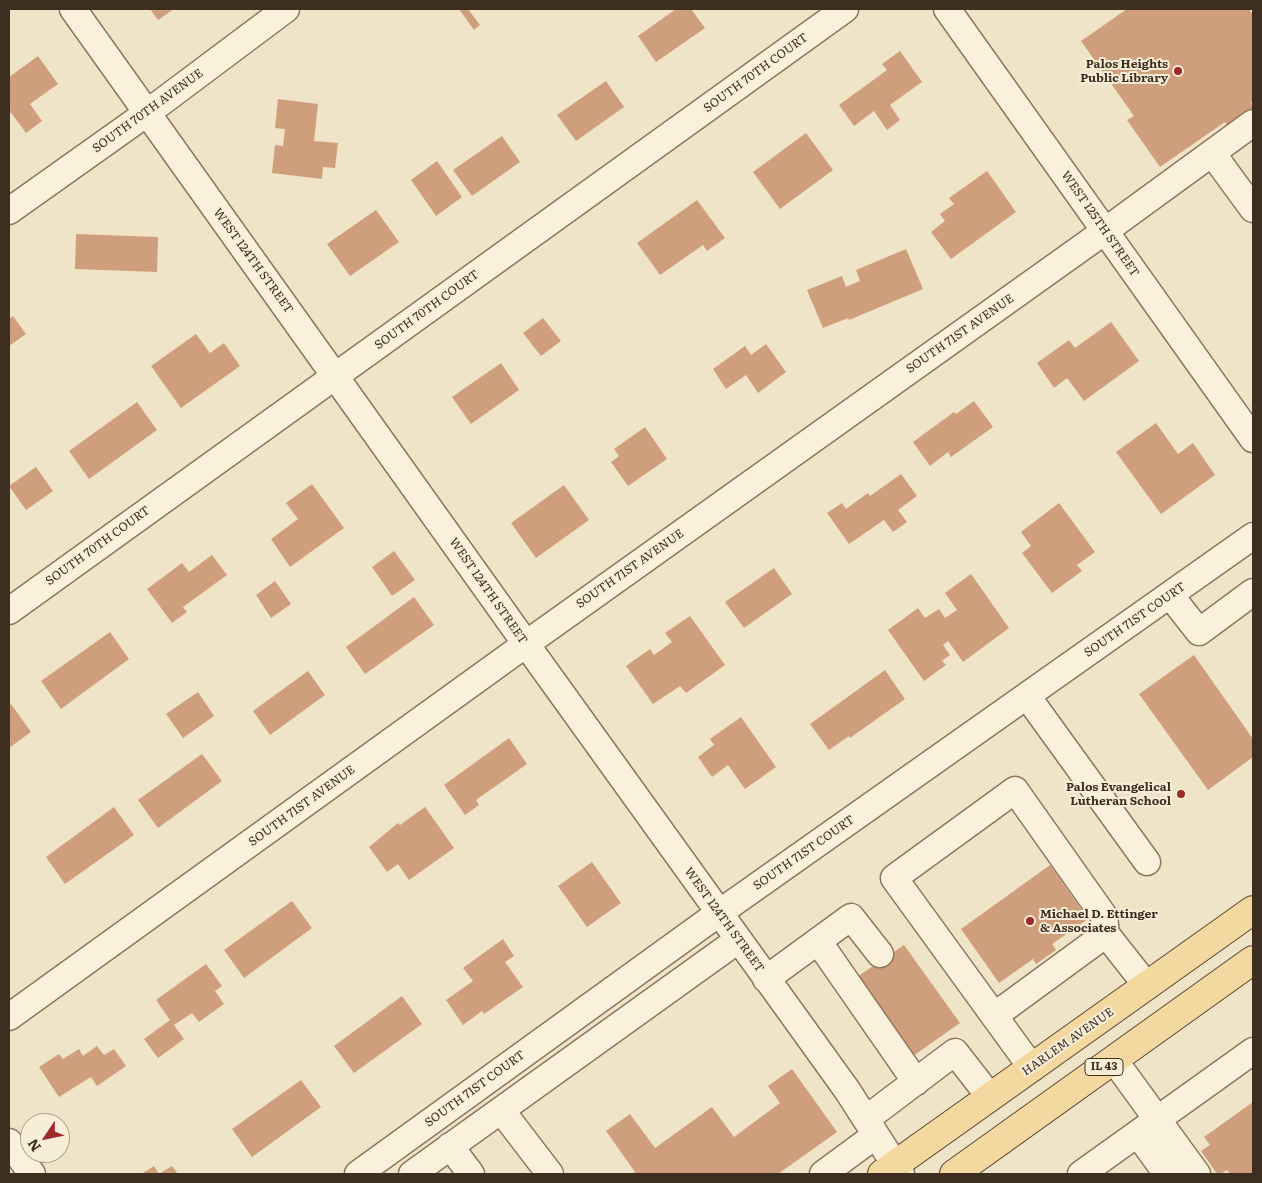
<!DOCTYPE html>
<html>
<head>
<meta charset="utf-8">
<style>
  body { margin:0 }
  #map { position:relative; width:1262px; height:1183px; overflow:hidden; background:#f0e4c8; font-family:Literata,serif }
  canvas { display:block }
  .frame { position:absolute; inset:0; border:10px solid #3d2e20; pointer-events:none }
  .north { position:absolute; left:20px; top:1113px; width:50px; height:50px; box-sizing:border-box; background:#f7eed8; border:1px solid #ada18e; border-radius:50%; rotate:236deg; font-size:14px; font-weight:700; line-height:20px; text-align:center; color:#3d2e20 }
  .north::after { content:''; display:block; margin:auto; width:18px; height:22px; background:#9e2a2b; clip-path:polygon(50% 0,100% 100%,50% 72%,0 100%) }
</style>
</head>
<body>
<div id="map">
<canvas width="1262" height="1183"></canvas>
<div class="frame"></div>
<div class="north">N</div>
</div>
<script>
const ctx = document.querySelector('canvas').getContext('2d');
ctx.lineJoin = 'round';
function paint(path, color) {
  ctx.fillStyle = color;
  ctx.fill(path, 'evenodd');
}
function strokePath(path, color, width, dash) {
  ctx.strokeStyle = color;
  ctx.lineWidth = width;
  ctx.lineCap = dash ? 'butt' : 'round';
  ctx.setLineDash(dash || []);
  ctx.stroke(path);
}
function write(font, color, halo, rows, align = 'center') {
  ctx.font = font + ' Literata,serif';
  ctx.lineWidth = 4;
  ctx.setLineDash([]);
  ctx.textBaseline = 'middle';
  ctx.strokeStyle = halo;
  ctx.fillStyle = color;
  for (const [text, x, y, turn = 0] of rows) {
    ctx.save();
    ctx.translate(x, y);
    ctx.rotate((+turn || 0) * Math.PI / 180);
    ctx.textAlign = isNaN(turn) ? turn : align;
    if (halo) ctx.strokeText(text, 0, 0);
    ctx.fillText(text, 0, 0);
    ctx.restore();
  }
}
const building = new Path2D(`
  M150,9H174L158,20Z
  M459,9H468L480,25L474,30Z
  M676,9H691L705,28L656,62L638,36Z
  M1127,9H1249L1253,15V101L1251,102L1253,111L1229,128L1225,122L1160,167L1127,120L1134,116L1081,41Z
  M900,51L922,82L890,105L900,120L887,130L874,111L854,126L839,105L887,70L882,64Z
  M38,56L58,84L30,104L42,121L26,133L9,110V77Z
  M606,81L624,107L576,141L557,115Z
  M278,99L318,104L314,141L338,143L335,168L323,167L322,179L272,173L275,145L283,146L285,129L275,128Z
  M806,133L833,170L780,209L753,172Z
  M502,136L520,162L472,196L453,170Z
  M437,161L462,197L436,216L411,180Z
  M987,171L1016,212L951,259L931,232L945,221L940,214L954,204L949,198Z
  M697,200L725,238L707,251L703,245L660,275L637,243Z
  M376,210L399,242L350,276L327,244Z
  M76,234L158,237L157,272L75,269Z
  M906,249L923,289L849,320L848,318L823,328L807,290L842,276L846,287L860,281L856,270Z
  M13,316L26,334L9,346V319Z
  M543,318L561,341L541,356L523,333Z
  M1111,322L1139,361L1084,401L1067,378L1054,388L1037,363L1069,340L1075,348Z
  M196,334L210,353L224,343L240,366L181,408L151,366Z
  M766,344L786,372L758,393L746,375L726,389L713,369L745,346L751,355Z
  M501,363L519,390L471,424L452,397Z
  M974,401L993,427L951,457L948,452L930,466L913,442L954,412L956,414Z
  M137,402L157,430L89,479L69,451Z
  M1156,423L1178,454L1193,443L1215,475L1161,514L1116,452Z
  M645,427L667,459L628,486L611,462L619,456L614,449Z
  M36,467L53,491L26,510L9,486Z
  M901,474L917,496L898,510L907,522L893,532L884,520L849,544L827,513L842,503L846,509L868,493L870,496Z
  M312,484L344,528L290,567L271,539L298,519L286,503Z
  M564,485L589,520L536,558L511,523Z
  M1059,503L1095,552L1077,565L1082,571L1052,593L1022,553L1031,546L1021,532Z
  M394,551L415,580L392,596L372,567Z
  M212,555L227,575L183,607L187,612L172,623L147,589L182,563L189,572Z
  M774,568L792,594L744,628L725,602Z
  M971,574L1009,628L963,662L948,641L943,645L950,655L942,661L946,665L924,681L888,630L918,608L925,618L939,609L945,618L957,610L945,593Z
  M275,581L291,604L271,618L256,595Z
  M414,597L434,625L365,674L346,647Z
  M690,616L725,665L686,693L680,686L653,704L626,666L650,649L654,655L672,642L665,633Z
  M110,632L129,659L61,709L41,681Z
  M1194,655L1253,739V757L1208,790L1139,694Z
  M885,670L905,699L850,738L849,736L829,750L810,724Z
  M308,671L325,695L270,735L253,711Z
  M198,692L214,716L183,738L166,714Z
  M11,704L31,732L9,748V706Z
  M741,717L776,767L745,789L728,765L712,777L698,757L714,745L710,739Z
  M509,738L527,764L476,800L479,805L465,815L444,785Z
  M202,754L222,781L158,828L138,800Z
  M114,807L134,835L65,884L46,857Z
  M425,807L454,848L409,880L398,864L387,872L369,847L398,823L400,825Z
  M592,862L621,903L587,927L558,886Z
  M1050,865L1088,919L1052,944L1056,950L1036,964L1033,959L999,983L961,929Z
  M292,901L312,928L244,978L224,950Z
  M503,939L514,956L505,962L523,987L484,1014L482,1011L463,1025L446,1000L473,981L463,968Z
  M904,945L960,1023L913,1056L857,977Z
  M206,964L222,986L215,991L224,1004L199,1022L192,1013L174,1025L184,1039L158,1058L144,1039L170,1020L156,1000Z
  M402,996L422,1024L354,1073L334,1046Z
  M97,1046L104,1055L114,1049L126,1066L97,1086L91,1077L59,1097L39,1067L59,1054L63,1059L79,1049L83,1056Z
  M792,1069L837,1132L778,1174H632L635,1172L606,1131L630,1114L655,1148L712,1107L734,1137L780,1103L768,1086Z
  M301,1080L321,1107L252,1157L232,1129Z
  M1253,1102V1174H1230L1227,1170L1221,1174H1217L1201,1151L1210,1145L1204,1137Z
  M154,1166L159,1174L172,1166L178,1174H141Z`);
const minor = new Path2D(`
  M73,9L526,644L847,1090L901,1174
  M947,9L1253,439
  M1212,153L1253,209
  M9,211L147,113L286,9
  M1170,595L1199,632L1253,592
  M9,611L845,9
  M1027,696L1147,862
  M818,941L916,1082
  M766,979L851,917L880,954
  M994,1016L1106,934
  M9,1017L526,644L1105,231L1253,123
  M1114,1060L1197,1174
  M1032,1068L894,878L1015,790L1104,916L1106,934L1147,986
  M501,1110L550,1174
  M866,1119L955,1052L990,1097
  M1138,1134L1167,1174
  M9,1142L32,1174
  M450,1146L471,1174
  M358,1174L719,913L1253,536
  M412,1174L738,940
  M823,1174L876,1135
  M1081,1174L1253,1051`);
const major = new Path2D(`
  M882,1174L1253,910
  M954,1174L1253,960`);
const markers = [
  [1178,71,5,"#9e2a2b"],
  [1181,794,5,"#9e2a2b"],
  [1030,921,5,"#9e2a2b"]
];
const shields = [
  [1104,1067,38]
];
const shieldNames = [
  ["IL 43",1104,1067]
];
const poiNames = [
  ["Palos Heights",1168,64],
  ["Public Library",1168,78],
  ["Palos Evangelical",1171,787],
  ["Lutheran School",1171,801],
  ["Michael D. Ettinger",1040,914,"left"],
  ["& Associates",1040,928,"left"]
];
const streetNames = [
  ["SOUTH 70TH COURT",756,73,-36],
  ["SOUTH 70TH AVENUE",148,111,-36],
  ["WEST 125TH STREET",1100,224,55],
  ["WEST 124TH STREET",253,261,54],
  ["SOUTH 70TH COURT",427,310,-36],
  ["SOUTH 71ST AVENUE",960,334,-35],
  ["SOUTH 70TH COURT",98,546,-36],
  ["SOUTH 71ST AVENUE",630,569,-35],
  ["WEST 124TH STREET",488,591,55],
  ["SOUTH 71ST COURT",1135,620,-35],
  ["SOUTH 71ST AVENUE",302,806,-36],
  ["SOUTH 71ST COURT",804,853,-35],
  ["WEST 124TH STREET",724,920,54],
  ["HARLEM AVENUE",1068,1042,-35],
  ["SOUTH 71ST COURT",475,1089,-36]
];
paint(building, '#cf9f7d');
strokePath(minor, '#8d765c', 29);
strokePath(major, '#5b4430', 30);
strokePath(minor, '#faf1dc', 26);
strokePath(major, '#f3d9a0', 28);
for (const [x, y, r, color] of markers) {
  const dot = new Path2D();
  dot.arc(x, y, r, 0, 2 * Math.PI);
  ctx.fillStyle = color;
  ctx.fill(dot);
  strokePath(dot, '#f7eed8', 2);
}
for (const [x, y, w] of shields) {
  const box = new Path2D();
  box.roundRect(x - w / 2, y - 8.5, w, 17, 4);
  ctx.fillStyle = '#f7eed8';
  ctx.fill(box);
  strokePath(box, '#3d2e20', 1);
}
write('bold 11px', '#3d2e20', null, shieldNames);
write('bold 12px', '#3d2e20', '#f7eed8', poiNames, 'right');
write('12px', '#3d2e20', '#f7eed8', streetNames);
</script>
</body>
</html>
